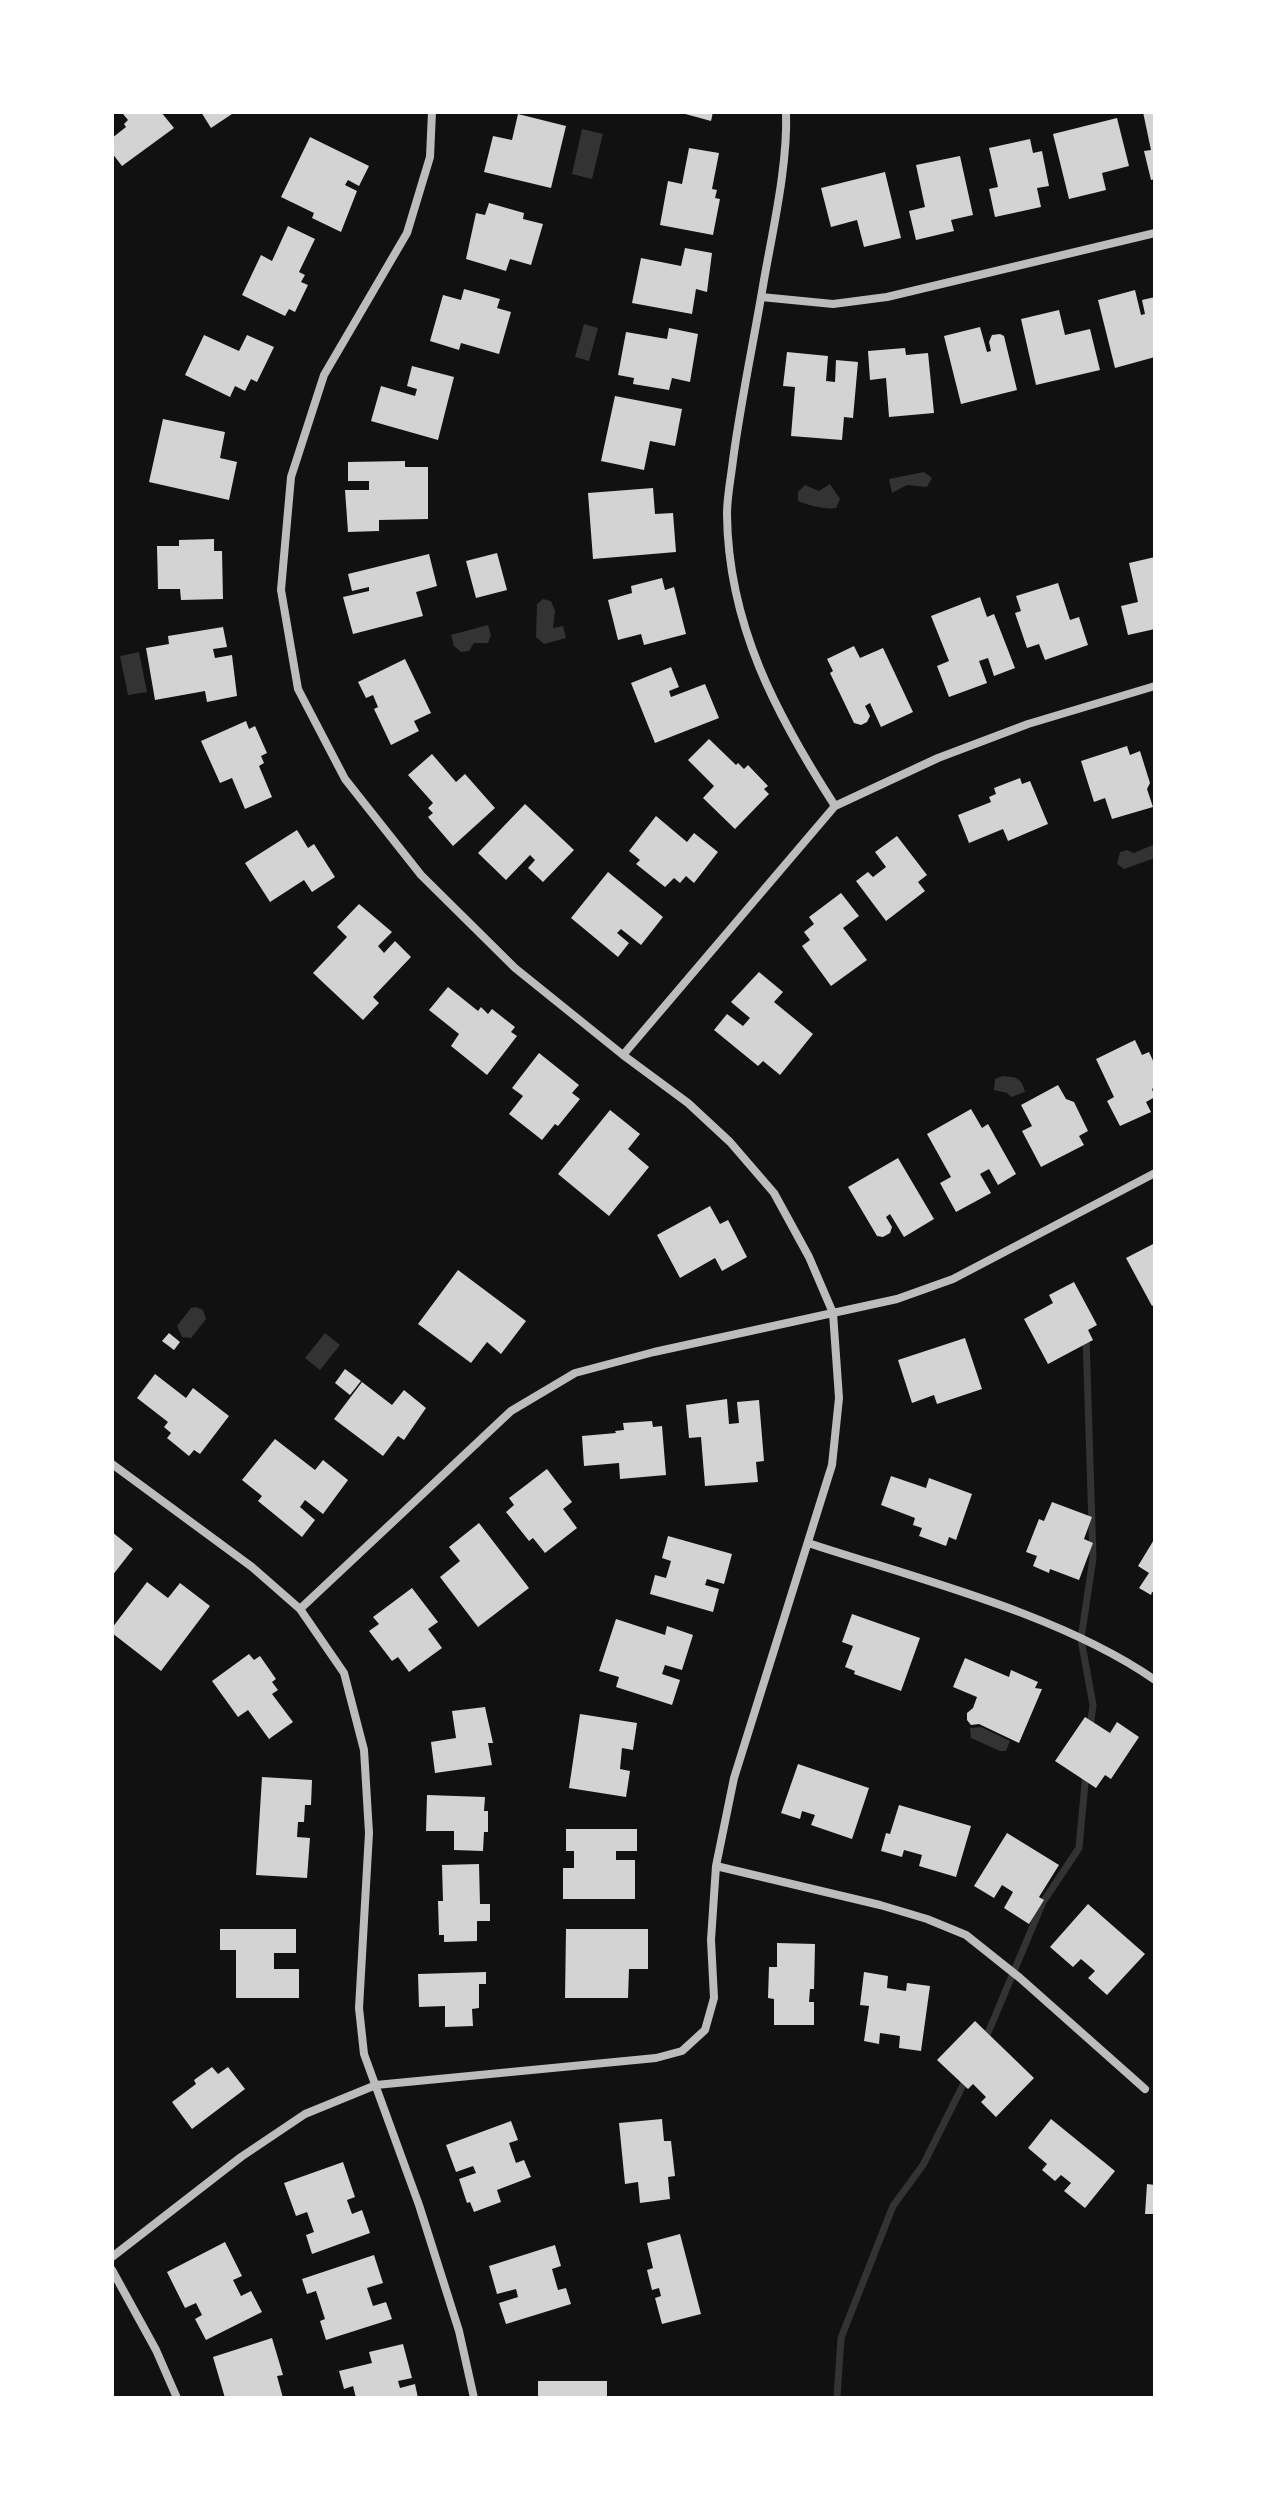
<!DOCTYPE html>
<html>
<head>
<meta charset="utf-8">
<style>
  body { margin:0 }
  #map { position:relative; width:1267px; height:2510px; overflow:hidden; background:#111; font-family:Literata,serif }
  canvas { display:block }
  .frame { position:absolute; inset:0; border:114px solid #fff; pointer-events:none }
</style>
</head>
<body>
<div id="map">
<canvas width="1267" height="2510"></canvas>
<div class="frame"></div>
</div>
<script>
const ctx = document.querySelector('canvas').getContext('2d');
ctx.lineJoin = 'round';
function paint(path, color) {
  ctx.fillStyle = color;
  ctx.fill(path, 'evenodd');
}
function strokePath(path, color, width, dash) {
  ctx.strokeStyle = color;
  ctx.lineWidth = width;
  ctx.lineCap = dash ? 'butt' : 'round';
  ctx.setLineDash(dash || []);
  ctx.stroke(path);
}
const water = new Path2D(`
  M582,129L603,134L592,179L572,174Z
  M584,324L598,328L589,361L575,357Z
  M924,472L932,478L927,487L907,485L892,493L889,479Z
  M830,484L840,499L836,508C827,510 806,505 798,501V492L805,485L819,491Z
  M543,599L551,601L555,611L553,628L563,626L566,638L544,644L536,637L537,604Z
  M488,625L491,635L488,643H474L469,651L461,652L454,646L451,635Z
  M139,652L147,692L128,695L120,656Z
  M1155,844V858L1124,869L1117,864L1120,852L1127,850L1134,853Z
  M1003,1076C1016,1077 1022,1078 1025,1092L1011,1097L1007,1093L994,1090L995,1079Z
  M196,1307L203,1310L206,1319L191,1338L182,1337L177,1326L191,1308Z
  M325,1333L340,1345L320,1370L305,1358Z
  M981,1727L1010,1741L1006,1751H1000L971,1738L970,1728Z`);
const stream = new Path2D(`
  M1086,1336L1093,1558L1081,1639L1093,1705L1090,1728
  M985,2040L1043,1902L1079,1848L1086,1772
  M837,2398L841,2338L893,2206L923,2165L967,2077`);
const building = new Path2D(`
  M126,112H161L174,128L122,166L112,153V138L126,127L124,124L128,120L123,114Z
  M201,112H235L211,128Z
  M678,112H713L711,121Z
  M1143,112H1155V179L1151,180L1144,151L1151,150Z
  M518,114L566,126L551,188L484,172L493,136L512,140Z
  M1117,118L1129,166L1102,173L1106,190L1069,199L1053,134Z
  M310,137L369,166L359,186L348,180L345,185L357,191L341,232L312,218L314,213L281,197Z
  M1030,139L1033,153L1042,151L1049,186L1037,188L1041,207L995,217L989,189L998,187L989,148Z
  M689,148L719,153L712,189L717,190L715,198L720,199L713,235L660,225L668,181L682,184Z
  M960,156L973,215L951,220L954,231L916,240L909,211L925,207L916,165Z
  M885,172L901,238L864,247L857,220L831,227L821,188Z
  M489,203L524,213L523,219L543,224L531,265L510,259L506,271L466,259L476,213L485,215Z
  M288,226L315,239L299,272L305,275L301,282L308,285L295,312L289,309L285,316L242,295L261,255L272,261Z
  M685,248L712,253L707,292L696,289L692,314L632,303L641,258L681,266Z
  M464,289L500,299L497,308L511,312L499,354L461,343L459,350L430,341L443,295L461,300Z
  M1135,290L1141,315L1145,314L1142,300L1155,297V357L1115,368L1098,300Z
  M1059,310L1065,335L1090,329L1100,370L1036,385L1021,319Z
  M980,327L987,352L991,351L989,342L992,335L1000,334L1004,336L1017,390L961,404L944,336Z
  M669,328L698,334L690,382L672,378L669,390L633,384L634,378L618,375L626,332L667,339Z
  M204,335L239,351L247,335L274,347L257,382L251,379L245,391L235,386L230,397L185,375Z
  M905,348L906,355L928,353L934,413L889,417L886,378L870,380L868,351Z
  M787,352L828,356L826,381L835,382L836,360L858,362L853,418L844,417L842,440L791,436L795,387L783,386Z
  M412,366L454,377L438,440L371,421L381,386L415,396L417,389L407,386Z
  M615,396L682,409L675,446L650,441L644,470L601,461Z
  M163,419L225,432L220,458L237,462L229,500L149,482Z
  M405,461V467H428V519L379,520V531L348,532L345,490H369V481H348V462Z
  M653,488L655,514L673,513L676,552L593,559L588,493Z
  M214,539V551H222L223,599L181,600L180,589H158L157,546H179V540Z
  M497,553L507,590L476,598L466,561Z
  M429,554L437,586L416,592L423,616L353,634L343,597L369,591V587L352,591L348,574Z
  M1155,557V629L1128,635L1121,606L1138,602L1129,563Z
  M662,578L665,590L674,587L686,634L644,645L641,634L618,640L608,600L632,593L631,586Z
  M1058,583L1070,620L1079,617L1088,645L1045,660L1039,644L1027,648L1015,613L1021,611L1016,596Z
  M980,597L987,617L994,614L1015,668L994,676L988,658L979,661L987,683L949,697L937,666L949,661L931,616Z
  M223,627L227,647L213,649L215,658L232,655L237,696L207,702L205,691L155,700L146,648L169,644L168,636Z
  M854,646L860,658L883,648L913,712L881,727L870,703L865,706L870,716L867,722L861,725L854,723L830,673L833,671L827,659Z
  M405,659L431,713L414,721L419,731L391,745L374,709L378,707L373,695L366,698L358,682Z
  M671,667L679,687L669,691L671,697L705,684L719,718L655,743L631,683Z
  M246,721L249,729L255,726L267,753L261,756L264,763L259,766L272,797L245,809L232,778L220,783L201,741Z
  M709,739L736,765L738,763L744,769L748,765L768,786L764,789L769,794L735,829L703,798L714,786L688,760Z
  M1127,746L1130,755L1140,751L1150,783L1147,789L1153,807L1112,819L1105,798L1094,802L1081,761Z
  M432,754L456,782L465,774L495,808L453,846L428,817L433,813L428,808L433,803L408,775Z
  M1020,778L1022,784L1030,781L1048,824L1008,841L1003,829L969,843L958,815L991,802L989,797L996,794L994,788Z
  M525,804L574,850L543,882L528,868L535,860L530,855L506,880L478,853Z
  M656,816L687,842L694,833L718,852L694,883L686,876L680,883L674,878L665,887L636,864L640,860L629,851Z
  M297,830L308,848L314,844L335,877L312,892L304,880L270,902L245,863Z
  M897,836L927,875L918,882L925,891L886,921L856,881L868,872L873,877L886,867L875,852Z
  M608,872L663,917L641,945L621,929L617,933L629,943L618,957L571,918Z
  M841,893L859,916L843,928L867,960L831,986L802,946L810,940L804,932L814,924L809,917Z
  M359,904L392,932L378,946L384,953L395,941L411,957L373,997L379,1003L363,1020L313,973L347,937L337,927Z
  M759,972L783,992L774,1002L813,1034L780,1075L763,1061L758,1066L714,1030L727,1014L743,1026L750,1018L731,1002Z
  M448,987L478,1011L481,1007L488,1014L492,1009L515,1027L511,1032L517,1036L487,1075L451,1046L459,1034L429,1010Z
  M1135,1040L1142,1055L1149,1052L1155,1065V1087L1152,1089L1155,1097L1146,1102L1151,1112L1120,1126L1107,1101L1114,1097L1096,1059Z
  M539,1053L579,1085L572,1093L580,1099L558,1126L555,1124L542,1140L509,1114L523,1096L512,1088Z
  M1058,1085L1066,1099L1074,1102L1088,1131L1079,1136L1084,1145L1041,1167L1022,1131L1032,1126L1021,1105Z
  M971,1109L982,1128L988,1124L1016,1174L998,1185L989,1169L980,1174L991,1193L956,1212L940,1183L951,1177L927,1134Z
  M610,1110L640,1134L628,1149L649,1167L609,1216L558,1174Z
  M898,1158L934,1219L904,1237L890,1214L886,1217L892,1227L890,1233L883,1237L877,1236L848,1187Z
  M710,1206L720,1224L728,1220L747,1257L722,1271L715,1258L680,1278L657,1235Z
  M1155,1243V1304L1152,1306L1126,1258Z
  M458,1270L526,1321L501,1354L487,1342L471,1363L418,1324Z
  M1074,1282L1097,1325L1088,1330L1093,1340L1048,1364L1024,1319L1053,1303L1049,1295Z
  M169,1333L180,1342L174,1350L162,1341Z
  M965,1338L982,1389L937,1404L934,1395L912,1403L898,1360Z
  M345,1369L361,1381L350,1395L335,1383Z
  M155,1374L186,1398L193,1388L229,1416L200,1454L194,1450L189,1456L167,1438L171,1433L164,1427L168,1422L137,1398Z
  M362,1382L392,1405L404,1390L426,1408L404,1440L398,1436L383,1456L334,1419Z
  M727,1399L729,1424L739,1423L737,1402L759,1400L764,1461L756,1462L758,1482L705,1486L701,1437L689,1438L686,1405Z
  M652,1421L653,1427L662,1426L666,1475L620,1479L619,1463L584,1466L582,1436L616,1433L615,1431L624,1430L623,1423Z
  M275,1439L315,1470L323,1460L348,1480L323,1514L305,1500L300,1507L315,1520L302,1537L258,1501L262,1496L242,1480Z
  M547,1469L572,1502L563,1509L577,1528L545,1553L533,1538L529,1541L506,1512L514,1505L509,1498Z
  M891,1476L926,1488L929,1478L972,1494L956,1540L949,1537L946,1546L919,1536L922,1528L913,1525L915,1518L881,1505Z
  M1052,1502L1092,1517L1084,1539L1093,1543L1079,1580L1050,1569L1049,1573L1033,1566L1037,1556L1026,1552L1039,1519L1044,1521Z
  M479,1523L529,1588L478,1627L440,1577L460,1561L449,1547Z
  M112,1532L133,1549L112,1576Z
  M668,1536L732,1554L724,1584L707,1579L705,1585L719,1589L713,1612L650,1594L655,1575L666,1578L671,1561L662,1558Z
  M1155,1538V1593L1152,1592L1151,1595L1139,1588L1149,1573L1138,1566Z
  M147,1582L168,1598L180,1583L210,1606L161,1671L112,1633V1628Z
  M412,1588L438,1622L428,1629L442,1648L409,1672L398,1657L392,1661L369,1631L379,1624L373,1617Z
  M852,1614L920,1638L901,1691L854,1674L855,1671L845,1667L853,1646L842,1642Z
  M616,1619L665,1635L667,1626L693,1635L682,1670L665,1665L662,1674L680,1680L672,1705L616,1687L619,1677L599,1671Z
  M249,1654L254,1660L260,1656L276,1679L272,1682L278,1690L272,1694L293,1722L269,1739L248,1710L238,1717L212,1681Z
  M965,1658L1009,1677L1011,1670L1038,1682L1035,1688L1042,1689L1019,1743L979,1724L971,1725L967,1720V1713L973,1708L977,1697L953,1687Z
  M485,1707L493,1743H488L492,1765L435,1773L431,1742L456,1738L452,1711Z
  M580,1714L637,1723L633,1750L622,1748L620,1769L630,1771L626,1797L569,1788Z
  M1085,1717L1110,1733L1117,1722L1139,1737L1111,1779L1105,1775L1096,1788L1055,1761Z
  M798,1764L869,1788L852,1839L811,1825L815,1815L802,1811L800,1819L781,1813Z
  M262,1777L312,1780L311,1805H305L304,1822H298L297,1837L310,1838L307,1878L256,1875Z
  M427,1795L485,1797L484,1811H488V1832H484L483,1851L454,1850V1831H426Z
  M899,1805L971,1826L956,1877L919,1866L922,1855L904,1850L902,1857L881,1851L886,1833L890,1834Z
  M566,1829H637V1851H616V1860H635V1899H563V1868H574V1851H566Z
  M1007,1833L1059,1865L1039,1897L1044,1900L1029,1924L1004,1908L1013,1892L1002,1885L994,1898L974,1886Z
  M479,1864L480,1904H490V1921H477V1941L444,1942V1935H439L438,1901H443L442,1865Z
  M1088,1904L1145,1954L1107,1995L1088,1978L1095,1971L1081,1959L1073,1967L1050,1947Z
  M220,1929H296V1953H274V1969H299V1998H236V1950H220Z
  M566,1929H648V1969H629L628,1998H565Z
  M777,1943L815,1944L814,1989H810L809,2002H814V2025H774V1999L768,1998L769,1967H777Z
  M486,1972V1984H479V2008L472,2009L473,2026L445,2027V2006L419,2007L418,1974Z
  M864,1972L888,1976L887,1988L906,1991L907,1983L930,1986L921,2051L899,2048L900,2036L880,2033L879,2044L864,2041L869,2006L860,2005Z
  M975,2021L1034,2078L996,2117L981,2102L986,2097L973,2084L968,2089L937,2060Z
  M212,2067L218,2074L228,2067L245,2089L192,2129L172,2102L196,2084L194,2080Z
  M662,2119L664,2141H671L675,2176L668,2177L670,2199L640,2203L638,2182L625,2184L619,2123Z
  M1051,2119L1115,2171L1085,2208L1064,2191L1071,2183L1061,2175L1055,2181L1042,2170L1047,2164L1028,2148Z
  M511,2121L518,2140L509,2143L516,2163L524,2160L531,2177L497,2190L501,2202L474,2212L470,2202L467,2203L459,2179L476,2173L473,2166L456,2172L446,2145Z
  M343,2162L355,2197L347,2200L352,2214L362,2210L370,2233L312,2254L306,2235L314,2232L307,2212L296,2216L284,2183Z
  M1147,2184L1155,2185V2214H1145Z
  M680,2234L701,2314L662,2324L655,2298L661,2296L659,2288L652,2290L647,2270L653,2268L647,2243Z
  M225,2242L242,2276L233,2280L241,2296L251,2291L262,2312L206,2340L195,2319L202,2315L196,2303L185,2308L167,2272Z
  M555,2245L561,2266L552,2269L558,2290L566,2288L571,2304L506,2324L499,2303L518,2297L516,2289L497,2294L489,2266Z
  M374,2255L383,2283L367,2288L373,2306L386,2302L392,2319L326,2340L320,2321L325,2319L316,2291L307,2294L302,2279Z
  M272,2338L283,2375L277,2376L283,2398H225L213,2357Z
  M403,2344L412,2378L398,2381L400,2388L415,2384L418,2398H356L353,2386L344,2389L339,2371L372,2363L369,2352Z
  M538,2381H607V2398H538Z`);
const minor = new Path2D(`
  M786,112C788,164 773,229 764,280C754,340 741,400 733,460C731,478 727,496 727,514C728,625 777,716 835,806
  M761,297L833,304L887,297L1155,233
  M623,1055L835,806L938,758L1028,724L1155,686
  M112,1464L252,1567L300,1609L344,1673L364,1750L369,1833L359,2008L364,2054L419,2205L459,2331L474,2398
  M808,1543C918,1579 1060,1614 1155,1680
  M300,1609L511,1411L575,1373L654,1352L897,1299L953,1279L1155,1173
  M716,1866L880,1905L927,1919L966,1935L1020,1978L1145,2089
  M112,2257L241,2157L305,2114L376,2085L656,2058L682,2051L705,2030L714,1998L711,1940L716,1866L734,1778L832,1465L839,1398L833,1313L809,1257L774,1193L730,1142L688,1103L623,1055L515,968L421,875L345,779L298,689L281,590L291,477L324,375L407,233L430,157L432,112
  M112,2270L156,2350L177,2398`);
paint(water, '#333');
strokePath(stream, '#333', 7);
paint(building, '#d3d3d3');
strokePath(minor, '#bcbcbc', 8);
</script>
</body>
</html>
